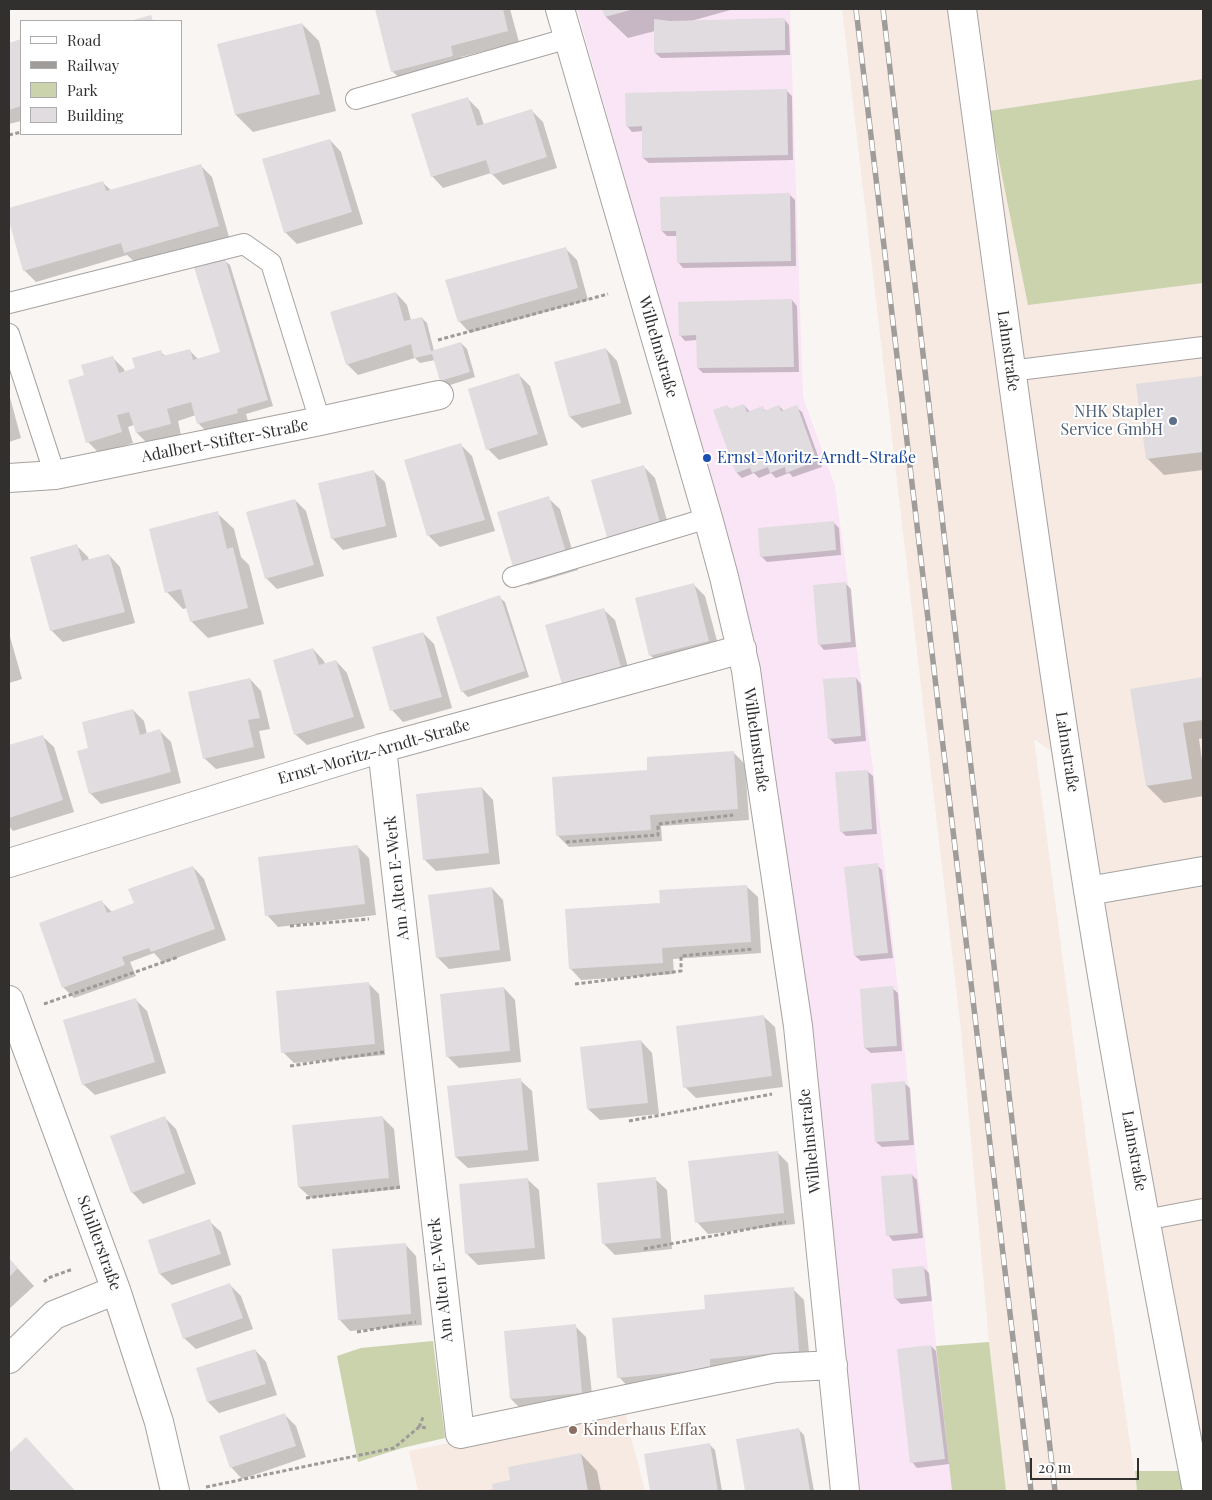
<!DOCTYPE html>
<html>
<head>
<meta charset="utf-8">
<style>
  body { margin:0 }
  #map { position:relative; width:1212px; height:1500px; overflow:hidden; background:#f9f5f3; font-family:"Playfair Display",serif }
  canvas { display:block }
  .frame { position:absolute; inset:0; border:10px solid #32302f; pointer-events:none }
  .legend { position:absolute; left:20px; top:20px; width:162px; height:115px; box-sizing:border-box; background:#fff; border:1px solid #adacac; margin:0; padding:6px 9px; list-style:none; font-size:15px; color:#32302f }
  .legend li { display:flex; align-items:center; gap:10px; height:25px }
  .legend b { width:25px; border:1px solid #adacac }
  .scale { position:absolute; left:1030px; top:1458px; width:109px; height:22px; box-sizing:border-box; border:2px solid #32302f; border-top:0; padding-left:6px; font-size:15px; line-height:18px; white-space:nowrap; color:#32302f; -webkit-text-stroke:4px #fff; paint-order:stroke }
</style>
</head>
<body>
<div id="map">
<canvas width="1212" height="1500"></canvas>
<div class="frame"></div>
<ul class="legend">
<li><b style="height:6px;background:#fff"></b>Road</li>
<li><b style="height:6px;background:#9f9c9a"></b>Railway</li>
<li><b style="height:14px;background:#cad3ac"></b>Park</li>
<li><b style="height:14px;background:#e0dcdf"></b>Building</li>
</ul>
<div class="scale">20 m</div>
</div>
<script>
const ctx = document.querySelector('canvas').getContext('2d');
ctx.lineJoin = 'round';
function paint(path, color) {
  ctx.fillStyle = color;
  ctx.fill(path, 'evenodd');
}
function strokePath(path, color, width, dash) {
  ctx.strokeStyle = color;
  ctx.lineWidth = width;
  ctx.lineCap = dash ? 'butt' : 'round';
  ctx.setLineDash(dash || []);
  ctx.stroke(path);
}
function write(font, color, halo, rows, align = 'center') {
  ctx.font = font + ' "Playfair Display",serif';
  ctx.lineWidth = 4;
  ctx.setLineDash([]);
  ctx.textBaseline = 'middle';
  ctx.strokeStyle = halo;
  ctx.fillStyle = color;
  for (const [text, x, y, turn = 0] of rows) {
    ctx.save();
    ctx.translate(x, y);
    ctx.rotate((+turn || 0) * Math.PI / 180);
    ctx.textAlign = isNaN(turn) ? turn : align;
    if (halo) ctx.strokeText(text, 0, 0);
    ctx.fillText(text, 0, 0);
    ctx.restore();
  }
}
const built = new Path2D(`
  M842,9H1203V1491L1181,1471L1051,751L1034,739L1094,1199L1137,1491H1006L989,1342L961,1030Z
  M624,1409L645,1491H418L409,1451Z`);
const industrial = new Path2D(`
  M577,9H790L803,397L835,486L879,814L952,1491H860L844,1353L694,424Z`);
const green = new Path2D(`
  M1203,79V283L1028,305L989,111Z
  M433,1341L445,1438L402,1448L358,1462L337,1356L361,1348Z
  M989,1342L1006,1491H952L936,1346Z
  M1135,1471H1181L1184,1491H1137Z`);
const shadow = new Path2D(`
  M376,9H510L519,42L461,57L464,67L404,82L392,71Z
  M604,9H734L691,21L784,19L789,25L790,55L661,58L655,53V31L628,38L606,17Z
  M302,24L319,41L336,111L253,132L236,115L218,45Z
  M21,40V121L9,124V44Z
  M786,90L792,96L793,160L649,163L643,158V131L632,132L627,126Z
  M467,98L479,110L484,125L531,110L543,122L557,168L503,185L491,173L443,188L432,176Z
  M330,140L341,152L363,224L297,244L285,232Z
  M201,166L212,177L229,237L136,263L127,255L36,282L24,270L9,217V210L103,183L112,191Z
  M789,194L795,200L796,266L683,268L678,262L677,236H667L662,231Z
  M565,248L577,260L588,300L470,333L459,321Z
  M224,260L230,265L273,406L246,414L249,424L210,435L199,424L196,415L178,421L181,435L148,444L137,433L134,425L128,427L133,443L99,453L88,442L86,376L112,357L124,369L125,373L136,369L160,351L166,357L189,350L199,360L222,353Z
  M396,293L407,305L411,320L422,318L427,323L434,351L461,343L467,349L475,377L447,386L441,380L435,360L420,363L415,358L358,375L347,364Z
  M792,300L797,306L799,372L703,373L698,368L697,340L685,341L680,335Z
  M606,349L617,361L632,414L582,428L570,417Z
  M519,375L530,386L548,445L499,460L488,449Z
  M1203,377V470L1164,475L1147,458L1138,385Z
  M9,394L21,438L9,442Z
  M744,405L750,412L762,408L766,411L779,406L784,411L796,407L802,412L822,467L793,477L789,473L776,478L771,473L759,478L754,473L742,478L737,473L727,406L731,410Z
  M461,445L472,456L495,531L440,547L429,536L406,461Z
  M644,467L655,478L672,538L620,552Z
  M373,471L385,482L397,537L343,550L332,538Z
  M548,498L560,509L578,570L528,585L516,574Z
  M295,500L306,511L324,576L277,589L266,578Z
  M217,513L234,529L241,557L249,565L264,624L208,638L191,621L187,608L183,609L167,592Z
  M834,523L839,528L841,555L767,562L761,556Z
  M77,546L88,557L89,560L109,555L120,567L135,623L63,642L51,630Z
  M846,584L851,589L856,647L824,650L819,644Z
  M694,585L705,596L720,652L662,666L650,655Z
  M499,597L505,602L529,677L468,697L462,691Z
  M603,609L615,620L631,678L575,695L563,683Z
  M9,633L22,679L9,683Z
  M423,633L434,644L452,708L403,722L392,710Z
  M313,649L324,661L325,664L336,661L347,673L365,728L307,745L295,734Z
  M856,678L861,684L866,741L835,744L829,738Z
  M1203,678V738L1199,739L1203,767V796L1164,803L1147,786L1131,690Z
  M250,679L261,691L270,729L259,731L265,758L216,769L204,758Z
  M133,710L144,721L147,734L160,731L171,742L181,783L101,804L90,793Z
  M42,736L54,747L74,812L13,831L9,826V746Z
  M734,753L745,764L749,820L661,826L662,841L569,847L558,836L648,771Z
  M867,771L873,776L877,834L846,836L841,831Z
  M482,788L493,800L500,864L436,871L424,859Z
  M358,847L369,858L376,915L278,927L267,915Z
  M877,865L882,870L893,958L861,961L855,956Z
  M193,867L204,879L226,940L163,963L154,953L130,962L136,976L74,998L63,987L102,902L112,912L135,904Z
  M746,886L758,897L761,953L673,959L674,974L581,980L570,968L661,904Z
  M492,888L503,900L511,961L449,969L437,957Z
  M368,983L379,994L385,1055L294,1063L283,1052Z
  M504,988L515,1000L521,1062L459,1068L447,1056Z
  M892,988L898,993L902,1051L871,1053L865,1048Z
  M136,1000L147,1011L166,1073L95,1095L83,1084Z
  M763,1016L775,1027L783,1087L696,1098L685,1087Z
  M641,1041L652,1053L659,1114L600,1120L588,1109Z
  M520,1080L532,1091L539,1161L468,1168L456,1157Z
  M904,1083L910,1088L914,1145L882,1147L876,1142Z
  M164,1117L176,1129L196,1184L143,1204L132,1192Z
  M383,1118L394,1129L400,1189L311,1198L299,1187L294,1127Z
  M777,1152L788,1163L795,1224L708,1234L697,1222Z
  M912,1175L917,1180L923,1238L893,1241L888,1235Z
  M527,1179L539,1190L545,1259L478,1265L467,1254Z
  M655,1179L667,1190L672,1249L615,1255L604,1244Z
  M209,1221L221,1232L231,1265L172,1285L160,1274Z
  M405,1244L416,1256L422,1325L350,1331L339,1319Z
  M9,1259L34,1286L9,1309Z
  M924,1268L929,1273L932,1301L901,1304L895,1298Z
  M230,1285L241,1296L253,1329L196,1349L184,1338Z
  M793,1289L804,1300L810,1362L630,1389L619,1377L706,1310Z
  M575,1326L586,1337L593,1404L522,1410L511,1399L505,1332Z
  M931,1346L936,1351L949,1464L917,1468L912,1462Z
  M255,1350L266,1362L277,1395L219,1413L208,1402L198,1368Z
  M285,1415L296,1426L306,1457L242,1479L231,1467Z
  M799,1430L804,1435L814,1491H746L738,1440Z
  M26,1439L42,1456L75,1491H9V1455Z
  M710,1445L715,1450L722,1491H651L645,1455Z
  M581,1454L597,1471L601,1491H495L494,1485L513,1481Z`);
const building = new Path2D(`
  M375,9H503L508,31L451,46L453,56L391,72Z
  M602,9H634L605,17Z
  M151,15L153,21H130Z
  M785,18V50L654,53V19L670,21Z
  M302,23L320,94L235,115L217,44Z
  M21,39V106L9,110V43Z
  M787,89L788,155L642,158V126L626,127L625,93Z
  M468,97L477,126L532,109L547,157L491,175L486,160L431,177L411,114Z
  M330,139L352,212L284,233L262,159Z
  M201,164L219,226L124,253L121,243L23,271L9,221V208L103,181L106,191Z
  M790,193L791,261L677,263L676,231H661L660,197Z
  M566,247L578,288L458,322L445,280Z
  M225,258L268,400L237,409L238,413L197,424L191,402L167,409L171,424L136,433L129,412L117,415L122,432L86,443L68,380L84,375L81,365L113,356L119,373L135,368L132,358L161,350L163,356L190,349L193,360L220,352L194,267Z
  M396,292L404,321L422,317L431,351L461,342L470,372L440,381L432,354L414,358L411,344L346,365L330,312Z
  M792,299L794,367L697,368L696,335L679,336L678,302Z
  M606,348L621,403L569,417L554,362Z
  M519,373L538,434L486,450L468,389Z
  M1203,376V452L1146,459L1136,384Z
  M744,404L747,412L763,406L764,411L779,405L781,411L797,405L817,461L786,473L785,467L770,473L768,467L752,473L750,468L736,473L713,410L727,405L729,409Z
  M461,443L485,520L427,536L404,460Z
  M644,465L661,527L608,541L591,480Z
  M374,470L386,526L331,539L318,483Z
  M549,496L568,559L515,574L497,512Z
  M295,499L314,565L265,579L246,512Z
  M218,511L227,549L233,547L248,608L190,622L181,589L165,593L149,529Z
  M834,521L836,550L760,557L758,528Z
  M77,544L82,561L109,554L125,612L50,631L30,557Z
  M846,582L851,642L818,645L813,585Z
  M694,583L709,641L649,656L635,598Z
  M500,595L525,671L461,692L436,617Z
  M604,608L621,667L562,684L545,625Z
  M423,632L442,697L390,711L372,647Z
  M313,648L319,665L336,660L354,717L294,735L273,660Z
  M856,677L861,736L828,739L823,679Z
  M1203,677V720L1183,723L1192,779L1146,786L1130,689Z
  M250,678L260,718L248,720L254,747L203,759L188,692Z
  M133,709L140,735L160,729L171,772L89,794L77,751L88,748L82,722Z
  M43,735L63,800L9,818V745Z
  M734,751L738,809L650,815L651,830L556,836L552,777L647,770V757Z
  M868,770L872,829L840,832L835,772Z
  M482,787L489,853L423,860L416,794Z
  M358,845L365,904L265,916L258,857Z
  M878,863L888,953L854,956L844,867Z
  M193,866L215,929L151,952L149,948L122,957L125,965L62,988L39,923L102,900L107,913L134,903L128,889Z
  M747,885L751,942L662,948L663,963L569,969L565,909L660,903L659,890Z
  M492,887L500,950L436,958L428,895Z
  M369,982L375,1044L281,1053L276,991Z
  M893,986L897,1046L864,1048L860,989Z
  M504,987L510,1051L446,1057L440,994Z
  M136,998L155,1062L82,1085L63,1020Z
  M764,1015L772,1076L683,1088L676,1026Z
  M641,1040L648,1103L587,1109L580,1047Z
  M521,1078L528,1150L455,1157L447,1086Z
  M905,1081L909,1140L875,1142L871,1084Z
  M165,1116L185,1173L131,1193L110,1136Z
  M383,1116L389,1178L298,1187L292,1125Z
  M778,1151L784,1213L695,1223L688,1161Z
  M912,1174L918,1233L886,1236L881,1176Z
  M656,1177L661,1238L602,1244L597,1183Z
  M528,1178L535,1248L465,1254L459,1184Z
  M210,1219L221,1254L159,1274L148,1240Z
  M406,1243L411,1314L338,1320L332,1249Z
  M9,1258L18,1268L9,1277Z
  M924,1266L927,1296L894,1299L892,1269Z
  M230,1283L243,1318L183,1339L171,1304Z
  M794,1287L799,1351L710,1359V1369L617,1378L612,1318L705,1309L704,1295Z
  M576,1324L582,1393L510,1399L504,1331Z
  M931,1345L945,1459L910,1463L897,1349Z
  M255,1349L266,1384L207,1402L196,1368Z
  M285,1413L296,1446L230,1468L219,1436Z
  M799,1428L810,1491H745L736,1439Z
  M26,1437L74,1490L73,1491H9V1453Z
  M710,1443L718,1491H650L644,1454Z
  M581,1453L588,1491H484L493,1489L492,1484L510,1480L508,1467Z`);
const path = new Path2D(`
  M9,135L21,132
  M438,340L608,294
  M566,842L658,835V824L733,815
  M290,926L369,919
  M575,984L681,971V956L753,949
  M44,1004L178,957
  M290,1066L384,1052
  M629,1121L772,1094
  M306,1198L400,1187
  M644,1249L786,1222
  M44,1282L48,1278L73,1269
  M357,1332L416,1322
  M419,1427L424,1415
  M206,1487L394,1448L419,1427L428,1428`);
const lane = new Path2D(`
  M356,99L569,38
  M9,303L244,244L271,263L320,421
  M9,334L55,475
  M1010,371L1203,347
  M513,577L708,518
  M1145,1220L1203,1209`);
const street = new Path2D(`
  M560,9L708,518L724,577L746,670L759,765L798,1026L845,1491
  M962,9C1002,303 1041,597 1088,890C1120,1091 1158,1291 1197,1491
  M9,478L55,475L320,421L439,395
  M382,748L460,1434L775,1368L833,1365
  M9,863L382,748L742,649
  M1088,891L1203,871
  M9,1000L116,1290L159,1422L175,1491
  M9,1359L54,1315L116,1290`);
const rail = new Path2D(`
  M856,9L1031,1491
  M883,9L1055,1491`);
const markers = [
  [1173,421,5,"#5c6f8a"],
  [707,458,5,"#1a4fb4"],
  [573,1430,5,"#8d6e63"]
];
const streetNames = [
  ["Wilhelmstraße",658,347,74],
  ["Lahnstraße",1008,351,82],
  ["Adalbert-Stifter-Straße",225,441,-11],
  ["Wilhelmstraße",756,740,82],
  ["Ernst-Moritz-Arndt-Straße",374,752,-16],
  ["Lahnstraße",1067,752,81],
  ["Am Alten E-Werk",397,878,-96],
  ["Wilhelmstraße",810,1141,-96],
  ["Lahnstraße",1134,1151,80],
  ["Schillerstraße",99,1243,70],
  ["Am Alten E-Werk",441,1280,-96]
];
const serviceNames = [
  ["NHK Stapler",1163,412],
  ["Service GmbH",1163,430]
];
const transitNames = [
  ["Ernst-Moritz-Arndt-Straße",717,458]
];
const educationNames = [
  ["Kinderhaus Effax",583,1430]
];
paint(built, '#f6eae3');
paint(industrial, '#f9e5f5');
paint(green, '#cad3ac');
paint(shadow, '#0003');
paint(building, '#e0dcdf');
strokePath(lane, '#a6a2a0', 22);
strokePath(street, '#a6a2a0', 30);
strokePath(path, '#9d9a98', 3, [4, 2.5]);
strokePath(lane, '#fff', 20);
strokePath(street, '#fff', 28);
strokePath(rail, '#9f9c9a', 5.5);
strokePath(rail, '#fff', 4, [11]);
for (const [x, y, r, color] of markers) {
  const dot = new Path2D();
  dot.arc(x, y, r, 0, 2 * Math.PI);
  ctx.fillStyle = color;
  ctx.fill(dot);
  strokePath(dot, '#fff', 2);
}
write('16px', '#32302f', '#fff', streetNames);
write('16px', '#4e5e75', '#fff', serviceNames, 'right');
write('16px', '#164399', '#fff', transitNames, 'left');
write('16px', '#785e54', '#fff', educationNames, 'left');
</script>
</body>
</html>
